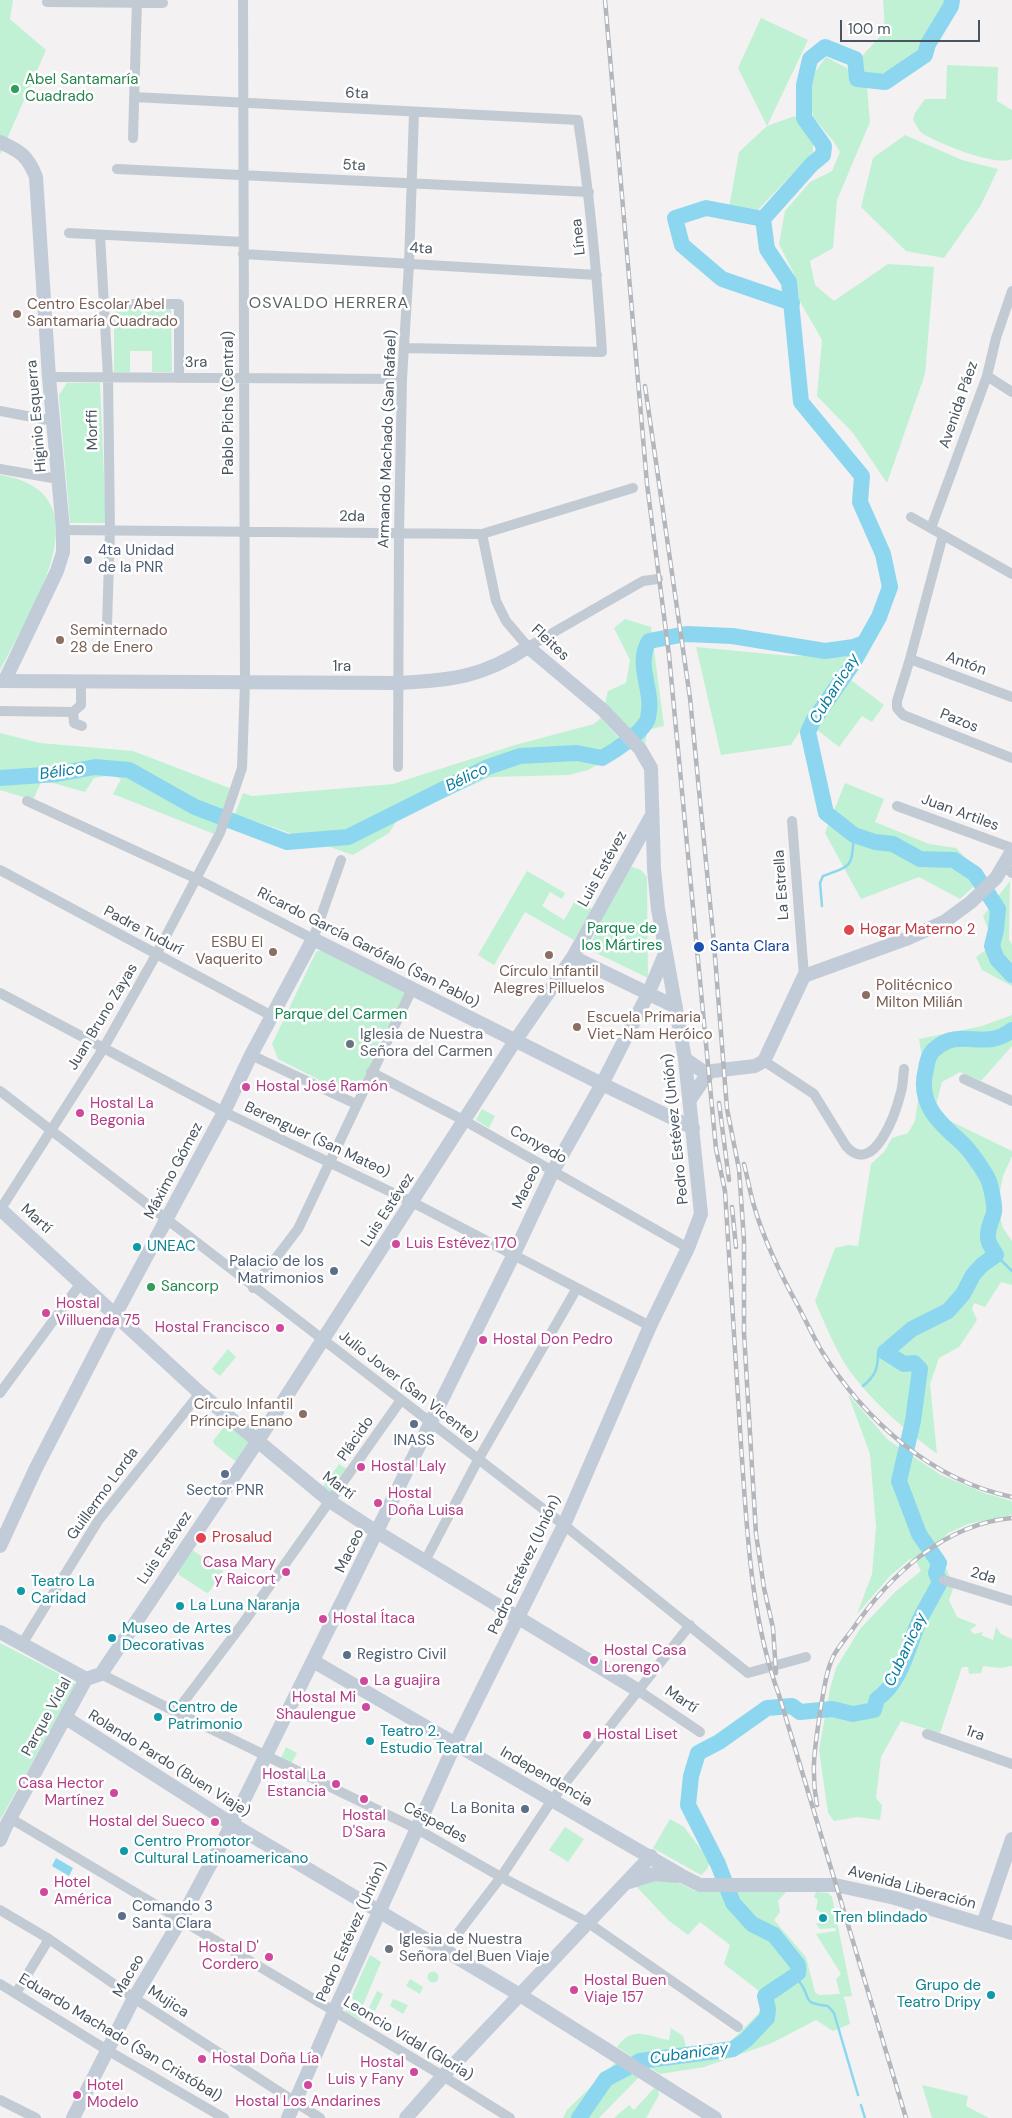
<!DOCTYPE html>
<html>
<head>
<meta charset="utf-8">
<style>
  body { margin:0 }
  #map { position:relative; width:1012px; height:2118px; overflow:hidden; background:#f3f1f1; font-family:"DM Sans",sans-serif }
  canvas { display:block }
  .scale { position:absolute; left:840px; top:20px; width:140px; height:22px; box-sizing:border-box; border:2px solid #48545f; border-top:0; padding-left:6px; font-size:15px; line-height:18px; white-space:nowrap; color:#48545f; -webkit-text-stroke:4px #fff; paint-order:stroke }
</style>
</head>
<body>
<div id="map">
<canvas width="1012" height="2118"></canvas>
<div class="scale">100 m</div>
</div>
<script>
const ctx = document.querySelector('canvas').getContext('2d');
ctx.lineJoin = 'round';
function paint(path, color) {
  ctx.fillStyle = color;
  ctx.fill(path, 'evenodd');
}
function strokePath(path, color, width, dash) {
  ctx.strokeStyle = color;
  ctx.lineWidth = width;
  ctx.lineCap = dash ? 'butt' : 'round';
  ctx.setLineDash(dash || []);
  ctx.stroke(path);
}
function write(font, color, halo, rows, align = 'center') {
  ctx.font = font + ' "DM Sans",sans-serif';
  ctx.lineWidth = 5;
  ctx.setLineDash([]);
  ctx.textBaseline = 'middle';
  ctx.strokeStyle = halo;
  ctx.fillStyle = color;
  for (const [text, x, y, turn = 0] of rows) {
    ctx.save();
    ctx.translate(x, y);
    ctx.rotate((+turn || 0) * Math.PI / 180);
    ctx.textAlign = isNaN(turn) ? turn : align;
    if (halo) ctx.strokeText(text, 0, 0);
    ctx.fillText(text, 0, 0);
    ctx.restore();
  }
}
const green = new Path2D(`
  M0,0H13L10,19L46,50L0,155Z
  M883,0H946L945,5C930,33 915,68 880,74C874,75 867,74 861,74L862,56L885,31Z
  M761,18L808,40L767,126L795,116L813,139V152L756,212L729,208L739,152L767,126L738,68Z
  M826,57L847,68L851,81L867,87L870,122L837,200L833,248L810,261L815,285L834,301L888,264L934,267L925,374L887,483L853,433L817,396L822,340L798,298L794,274L779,244L785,211L810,182L832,171L840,152L834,142L813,117L810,94L815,72Z
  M947,65L998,67L997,101L1012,110V159C996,167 937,143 922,133C918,130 916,124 913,120L915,113L925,99H946Z
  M905,135L962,160L998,169L981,205L944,258L906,251L861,207L873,158Z
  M114,309H171L172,372H152V351H130V372H114Z
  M67,383H100L106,523H70L59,395Z
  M0,475C111,492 28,615 0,671Z
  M625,619L651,627L664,726L647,730L645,746L605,704L608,691L626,683L630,660L614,628Z
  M696,647L790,656L849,654L791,745L721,755Z
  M851,680L884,705L872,722L862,716L839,747L816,729Z
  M601,718L628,748L588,770L569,775L490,777L398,819L389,833L353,855L235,814L243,793L252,796L393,784L515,745L594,724Z
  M0,733L40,743L133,751L232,789L214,834L113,794L121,779L112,775L94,778L85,792L42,780L33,800L0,790Z
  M845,783L884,799L875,822L929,844L956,848L984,877L960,899L919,877L861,899L825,833Z
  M632,867L641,870L647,877L648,978L588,949L625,870Z
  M527,871L565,893L562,899L550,892L542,906L564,920L576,899L592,909L574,940L525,912L494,965L478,955Z
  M1010,881L1009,940L1012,944V986L982,970L976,957L987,949L990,934L983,916Z
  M324,949L404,989L407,996L358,1091L345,1093L278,1059L272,1044L316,952Z
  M1012,1015V1046L981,1081L960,1072L942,1082L936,1105L944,1118L1012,1151V1156L1003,1176L997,1206L1003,1228L1012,1241V1285L1001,1282L985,1307L974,1303L972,1309L977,1320L959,1347L939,1358L930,1384L937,1454C905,1430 873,1403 849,1370C835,1349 825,1324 815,1301L835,1248L848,1245L858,1246L871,1164L884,1152L892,1138L908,1133L915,1121L923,1064L919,1039L982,1026Z
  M482,1109L495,1116L489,1128L476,1120Z
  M228,1349L236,1357L220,1376L212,1369Z
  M848,1394L888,1440L941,1475L984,1493L1012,1501V1515L968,1524L948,1533L937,1548L954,1586L949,1600L957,1617L977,1625L970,1630L974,1634L983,1632L981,1635L993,1640L996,1627L1001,1634L1012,1639V1666L1000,1668L983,1666L981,1673L969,1674L968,1667H962L940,1733L901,1721L881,1757L876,1798L882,1805L880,1820L857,1817L834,1821L828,1813L819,1750L830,1689L836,1668L860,1629L895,1592L921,1571L916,1561L910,1559L890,1576L857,1614L872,1574L876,1527L870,1454Z
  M226,1424L253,1443L241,1459L235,1461L214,1444L213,1441Z
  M339,1464L349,1470L331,1496L321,1489Z
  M191,1549L223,1571L210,1591L207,1593L179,1575L178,1567Z
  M0,1643L73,1681L76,1685L0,1820Z
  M286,1747L297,1753L291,1764L281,1758Z
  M670,1819L684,1827L709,1860C709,1867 707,1871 701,1875L653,1848Z
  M565,1827L584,1839L568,1862L549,1850Z
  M662,1879L681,1884L695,1891L786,1892L778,1901L780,1912L774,1920L806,1957L815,1992L819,1995L840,1994L836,1979L841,1974L816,1934L836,1931L835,1928L820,1929L816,1924L820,1922L821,1913L816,1909L818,1900L814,1897L816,1892L828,1893L832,1897L852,1996L843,1997L845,2000L850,2024L833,2031L816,2020L772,2043L704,2067L660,2074L617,2047C633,2025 646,2036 669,2040L671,2028L683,2036L687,2050L730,2042L764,2008L763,1994L724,1964L730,1945L700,1922L688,1935L668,1920L635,1885Z
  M370,1955L381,1962L363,2005L351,1998Z
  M427.5 1977a5.5 5.5 0 1 1 11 0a5.5 5.5 0 1 1-11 0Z
  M410,1979L423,1987L420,1994L406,1986Z
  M377,1991L383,1994L375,2011L369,2008Z
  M393,1999L408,2005L403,2014L390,2006Z
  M350,2003L365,2011L360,2020L345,2012Z
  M615,2063L628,2067L641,2075L599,2118H563L567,2110Z
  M657,2085L659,2095L646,2118H614L629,2105L634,2110Z
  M922,2085L968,2096L966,2106L989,2118H932Z`);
const water = new Path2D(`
  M56,1858L73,1868L69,1876L52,1866Z`);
const stream = new Path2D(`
  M822,906L820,883L823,876C854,865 851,867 854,835
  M996,1255L1012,1271
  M863,1386C875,1376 878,1369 878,1354L885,1352
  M799,1981C813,1998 799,2003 828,2006L834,2013L858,2095
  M861,2105L865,2118`);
const river = new Path2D(`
  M952,0L951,6L928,44L925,55L885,82L857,79L855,59L825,47L810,59L804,85V118L824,146L823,155L812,164L763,219L767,249L789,282L801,402L862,476L860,502L883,554L890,587L879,617L852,665L813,721L808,732L826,813L854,835L875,842L893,844L920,859L954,860L975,874L998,909L996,930L992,946L997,959L1012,975
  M763,219L706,208L675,218L682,245L722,279L792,303
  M0,778L57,774L95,767L129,770L195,807L287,842L348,837L488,767L520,756L577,753L602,758C615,751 640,734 647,721C649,716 650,704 649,698C647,679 638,660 649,641L686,634L732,636L825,651L854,647L864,643
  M579,2118L606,2079L640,2061L733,2049L746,2040L767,2018L768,2009L765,1996C770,1992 797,1975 798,1973C799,1971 798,1967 798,1965L774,1935L752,1924L733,1903L718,1864L688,1805L691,1776L698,1753L719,1742L767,1708L792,1706L800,1712L832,1709L853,1714L874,1710L877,1699C902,1682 908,1646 920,1619C926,1607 934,1594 940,1582L936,1573L939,1563L919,1534L899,1481L913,1421L920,1369L914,1363L904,1364L885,1352L912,1329L948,1311L963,1294L973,1275L982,1265L996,1255C993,1249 988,1244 988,1238C987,1227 992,1222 994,1212C995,1205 991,1186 988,1179C983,1169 969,1149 961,1142C938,1122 917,1103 926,1069C927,1062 929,1053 935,1049C960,1026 985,1052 1012,1030`);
const street = new Path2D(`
  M47,2L163,3
  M134,97L578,120C590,197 597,274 602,352L405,348
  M133,138L137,0
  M117,169L589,192
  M69,233L243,242
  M100,235L108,377L110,530L107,625
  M243,254L597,275
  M104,304H179V378
  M987,376L1012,392
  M49,377L402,379
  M0,411L53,421
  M0,469L58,479
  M911,517L1012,574
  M931,528L987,376L996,338L1012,291
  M63,530L482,534L633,488
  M482,534L496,601L506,621L528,647L643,581L658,579
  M943,535L910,659L897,701V708L903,715L1012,758
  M910,659L1012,697
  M0,711L73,712L81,705V682
  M73,712L74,723L82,726
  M398,767L399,533L402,379L409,264L414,112
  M27,801L197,879L313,939L341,860
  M897,806L1012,848
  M792,821L804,976
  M1004,866L1012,873
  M0,870L272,1016
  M0,993L224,1112L412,1202L650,1326
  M251,1055L356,1104
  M764,1061L814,1094L846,1146C874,1178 896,1112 901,1092C903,1085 903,1077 904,1069
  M371,1072L465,1121L688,1248
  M964,1079L1012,1101
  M0,1091L564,1525L748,1673L806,1657
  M0,1210L103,1049L156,955L220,833L242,768L245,683L243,0
  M253,1288L298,1229L412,989
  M0,1393L81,1283
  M425,1561L478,1460L577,1288
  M944,1580L1012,1601
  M22,1644L98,1521L200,1393
  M101,1674L176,1712L417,1829L501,1877L587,1922L738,2027
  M639,1691L700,1732
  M176,1712L244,1622L401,1400
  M927,1734L1012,1764
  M7,1824L15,1821L443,2076L510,2118
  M0,1910L49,1939L134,1998L320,2118
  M445,1950L501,1877L552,1800L690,1625
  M0,1984L107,2050L224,2118
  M16,1993L49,1939
  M0,2100L36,2118`);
const secondary = new Path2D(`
  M0,142C20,151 28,156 36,177L49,377L63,530V552L57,571L5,680
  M0,681L400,683C453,680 483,677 528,647L603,710L640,749L651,768L654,869L658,909L685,1059L701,1214L688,1248L650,1326L564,1525L455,1744L334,2012L288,2118
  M573,957L676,1007
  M685,1059L704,1072L755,1066L764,1061L804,976L906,939L944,922L971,902L996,878L1012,851
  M691,1098L709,1072
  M0,1209L200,1393L331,1502L377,1532L639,1691
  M0,1546L36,1468L115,1315L224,1112L251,1055L313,939L602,1084L693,1128
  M0,1632L86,1679
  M313,1661L684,1877L700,1885H835L895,1898L1012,1933
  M86,1679L101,1674L257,1442L515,1041L573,957L652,815
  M66,1718L232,1824L520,1995L715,2118
  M0,1840L7,1824L86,1679
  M629,1882L654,1874L678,1876
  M983,1924L1012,1839
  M73,2118L134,1998L180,1921L232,1824L514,1254L553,1171L602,1084L648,994L665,954
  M406,2118L443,2076L651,1856`);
const rail = new Path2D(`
  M605,0L647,484L669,655L716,1149L725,1191C730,1276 736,1360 741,1445C747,1528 750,1616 779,1695L906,2118
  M645,386L690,698L714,944L727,1109L739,1169L744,1240V1333L756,1534L764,1588L773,1628L776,1673
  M719,1103L729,1180
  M744,1164C748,1179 750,1194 755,1209C765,1243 781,1275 798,1306C806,1321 813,1336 821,1350C864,1419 930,1480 1012,1497
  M732,1207L736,1247
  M817,1805C810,1768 816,1742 821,1706C824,1690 826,1670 834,1655C839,1646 846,1638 852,1630C889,1576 944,1524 1012,1518`);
const markers = [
  [15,89,5,"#2e9e5b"],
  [17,314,5,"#8d6e63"],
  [88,560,5,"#5c6f8a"],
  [60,640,5,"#8d6e63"],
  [849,930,6,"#e0444e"],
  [699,947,6,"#1a4fb4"],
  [273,952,5,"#8d6e63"],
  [549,955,5,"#8d6e63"],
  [866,995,5,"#8d6e63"],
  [577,1027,5,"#8d6e63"],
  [350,1044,5,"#6b7280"],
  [246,1087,5,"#d1479c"],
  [80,1113,5,"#d1479c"],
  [396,1244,5,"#d1479c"],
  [137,1247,5,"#0f9aa8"],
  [334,1271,5,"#5c6f8a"],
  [151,1287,5,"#2e9e5b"],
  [46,1313,5,"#d1479c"],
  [280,1328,5,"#d1479c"],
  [483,1340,5,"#d1479c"],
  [303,1414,5,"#8d6e63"],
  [414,1424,5,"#5c6f8a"],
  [361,1467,5,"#d1479c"],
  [225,1474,5,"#5c6f8a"],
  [378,1503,5,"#d1479c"],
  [201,1538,6,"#e0444e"],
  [286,1572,5,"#d1479c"],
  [21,1591,5,"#0f9aa8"],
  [180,1606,5,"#0f9aa8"],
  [323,1619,5,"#d1479c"],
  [112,1638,5,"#0f9aa8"],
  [347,1655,5,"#5c6f8a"],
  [594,1660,5,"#d1479c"],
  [364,1681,5,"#d1479c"],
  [366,1707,5,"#d1479c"],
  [158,1717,5,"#0f9aa8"],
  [587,1735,5,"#d1479c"],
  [370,1741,5,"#0f9aa8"],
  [336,1784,5,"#d1479c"],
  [114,1793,5,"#d1479c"],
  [364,1799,5,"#d1479c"],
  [525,1809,5,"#5c6f8a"],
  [215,1822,5,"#d1479c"],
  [124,1851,5,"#0f9aa8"],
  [44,1892,5,"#d1479c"],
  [122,1916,5,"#5c6f8a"],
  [823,1918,5,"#0f9aa8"],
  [389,1949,5,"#6b7280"],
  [269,1957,5,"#d1479c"],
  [574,1990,5,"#d1479c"],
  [991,1995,5,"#0f9aa8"],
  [202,2059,5,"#d1479c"],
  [414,2072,5,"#d1479c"],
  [308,2085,5,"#d1479c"],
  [77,2095,5,"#d1479c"]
];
const leisureNames = [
  ["Abel Santamaría",25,80],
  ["Cuadrado",25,97],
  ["Sancorp",161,1287]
];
const streetNames = [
  ["6ta",357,94,3],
  ["5ta",354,166,3],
  ["Línea",579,237,-96],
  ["4ta",421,249,3],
  ["3ra",196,363,-1],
  ["Pablo Pichs (Central)",229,403,-90],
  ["Avenida Páez",959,405,-71],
  ["Higinio Esquerra",37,416,-95],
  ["Morffi",93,430,-91],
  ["Armando Machado (San Rafael)",388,439,-88],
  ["2da",352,517,1],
  ["Fleites",550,643,43],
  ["Antón",966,664,20],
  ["1ra",342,667],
  ["Pazos",959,721,22],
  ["Juan Artiles",960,813,20],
  ["Luis Estévez",603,869,-61],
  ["La Estrella",782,885,-94],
  ["Padre Tudurí",143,931,28],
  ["Ricardo García Garófalo (San Pablo)",368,948,27],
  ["Juan Bruno Zayas",103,1017,-59],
  ["Pedro Estévez (Unión)",676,1129,-96],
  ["Berenguer (San Mateo)",317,1140,25],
  ["Conyedo",538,1145,29],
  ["Máximo Gómez",174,1171,-62],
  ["Maceo",527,1187,-65],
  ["Luis Estévez",388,1210,-57],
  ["Martí",36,1219,42],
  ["Julio Jover (San Vicente)",408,1387,38],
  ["Plácido",356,1439,-55],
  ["Martí",338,1486,37],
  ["Guillermo Lorda",103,1494,-54],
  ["Luis Estévez",165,1548,-56],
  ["Maceo",350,1551,-64],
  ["Pedro Estévez (Unión)",525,1565,-65],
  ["2da",983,1576,17],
  ["Martí",681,1700,34],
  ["Parque Vidal",47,1717,-61],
  ["1ra",975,1734,20],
  ["Rolando Pardo (Buen Viaje)",169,1764,32],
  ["Independencia",546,1777,30],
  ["Céspedes",435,1823,28],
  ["Avenida Liberación",912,1888,15],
  ["Pedro Estévez (Unión)",352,1932,-66],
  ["Maceo",129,1976,-60],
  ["Mujica",168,2002,33],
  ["Eduardo Machado (San Cristóbal)",120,2038,31],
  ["Leoncio Vidal (Gloria)",408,2039,31]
];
const educationNames = [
  ["Centro Escolar Abel",27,305],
  ["Santamaría Cuadrado",27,322],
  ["Seminternado",70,631],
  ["28 de Enero",70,648],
  ["ESBU El",263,943,"right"],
  ["Vaquerito",263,960,"right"],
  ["Círculo Infantil",549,972,"center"],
  ["Alegres Pilluelos",549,989,"center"],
  ["Politécnico",876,986],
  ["Milton Milián",876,1003],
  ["Escuela Primaria",587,1018],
  ["Viet-Nam Heróico",587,1035],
  ["Círculo Infantil",293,1405,"right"],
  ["Príncipe Enano",293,1422,"right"]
];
const serviceNames = [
  ["4ta Unidad",98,551],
  ["de la PNR",98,568],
  ["Palacio de los",324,1262,"right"],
  ["Matrimonios",324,1279,"right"],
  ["INASS",414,1441,"center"],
  ["Sector PNR",225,1491,"center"],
  ["Registro Civil",357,1655],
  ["La Bonita",515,1809,"right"],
  ["Comando 3",132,1907],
  ["Santa Clara",132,1924]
];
const parkNames = [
  ["Parque de",622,929],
  ["los Mártires",622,946],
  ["Parque del Carmen",341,1015]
];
const healthNames = [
  ["Hogar Materno 2",860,930],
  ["Prosalud",212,1538]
];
const transitNames = [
  ["Santa Clara",710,947]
];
const worshipNames = [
  ["Iglesia de Nuestra",360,1035],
  ["Señora del Carmen",360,1052],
  ["Iglesia de Nuestra",399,1940],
  ["Señora del Buen Viaje",399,1957]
];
const hotelNames = [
  ["Hostal José Ramón",256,1087],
  ["Hostal La",90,1104],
  ["Begonia",90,1121],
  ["Luis Estévez 170",406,1244],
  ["Hostal",56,1304],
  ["Villuenda 75",56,1321],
  ["Hostal Francisco",270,1328,"right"],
  ["Hostal Don Pedro",493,1340],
  ["Hostal Laly",371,1467],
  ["Hostal",388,1494],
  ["Doña Luisa",388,1511],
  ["Casa Mary",276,1563,"right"],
  ["y Raicort",276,1580,"right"],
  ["Hostal Ítaca",333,1619],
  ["Hostal Casa",604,1651],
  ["Lorengo",604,1668],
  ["La guajira",374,1681],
  ["Hostal Mi",356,1698,"right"],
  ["Shaulengue",356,1715,"right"],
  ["Hostal Liset",597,1735],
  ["Hostal La",326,1775,"right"],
  ["Estancia",326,1792,"right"],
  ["Casa Hector",104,1784,"right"],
  ["Martínez",104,1801,"right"],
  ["Hostal",364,1816,"center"],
  ["D'Sara",364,1833,"center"],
  ["Hostal del Sueco",205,1822,"right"],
  ["Hotel",54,1883],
  ["América",54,1900],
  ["Hostal D'",259,1948,"right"],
  ["Cordero",259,1965,"right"],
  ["Hostal Buen",584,1981],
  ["Viaje 157",584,1998],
  ["Hostal Doña Lía",212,2059],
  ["Hostal",404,2063,"right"],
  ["Luis y Fany",404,2080,"right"],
  ["Hotel",87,2086],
  ["Modelo",87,2103],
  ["Hostal Los Andarines",308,2102,"center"]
];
const cultureNames = [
  ["UNEAC",147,1247],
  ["Teatro La",31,1582],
  ["Caridad",31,1599],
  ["La Luna Naranja",190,1606],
  ["Museo de Artes",122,1629],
  ["Decorativas",122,1646],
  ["Centro de",168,1708],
  ["Patrimonio",168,1725],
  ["Teatro 2.",380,1732],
  ["Estudio Teatral",380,1749],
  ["Centro Promotor",134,1842],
  ["Cultural Latinoamericano",134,1859],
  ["Tren blindado",833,1918],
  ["Grupo de",981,1986,"right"],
  ["Teatro Dripy",981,2003,"right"]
];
const neighbourhoodNames = [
  ["OSVALDO HERRERA",329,304]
];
const waterNames = [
  ["Cubanicay",835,689,-58],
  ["Bélico",62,772,-8],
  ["Bélico",467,778,-26],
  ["Cubanicay",906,1650,-65],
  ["Cubanicay",689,2054,-8]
];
paint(green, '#c0f1d4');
paint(water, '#8cd7ef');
strokePath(stream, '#8cd7ef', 2.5);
strokePath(river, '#8cd7ef', 16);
strokePath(street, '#c2cbd3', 10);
strokePath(secondary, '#c2ccd8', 14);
strokePath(rail, '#b3b6bc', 4.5);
strokePath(rail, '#fff', 2.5, [8]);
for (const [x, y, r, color] of markers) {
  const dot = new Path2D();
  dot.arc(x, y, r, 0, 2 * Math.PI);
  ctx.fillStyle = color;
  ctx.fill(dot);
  strokePath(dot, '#fff', 2);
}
write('15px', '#27864d', '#fff', leisureNames, 'left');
write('15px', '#48545f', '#fff', streetNames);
write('15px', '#785e54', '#fff', educationNames, 'left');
write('15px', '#4e5e75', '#fff', serviceNames, 'left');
write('15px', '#158551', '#fff', parkNames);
write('15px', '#be3a42', '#fff', healthNames, 'left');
write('15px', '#164399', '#fff', transitNames, 'left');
write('15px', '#5b616d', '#fff', worshipNames, 'left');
write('15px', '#b23c85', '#fff', hotelNames, 'left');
write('15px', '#0d838f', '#fff', cultureNames, 'left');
ctx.letterSpacing = '1px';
write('16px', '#5d6166', '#fff', neighbourhoodNames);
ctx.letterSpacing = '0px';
write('italic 16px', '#097da2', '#fff', waterNames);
</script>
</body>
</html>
